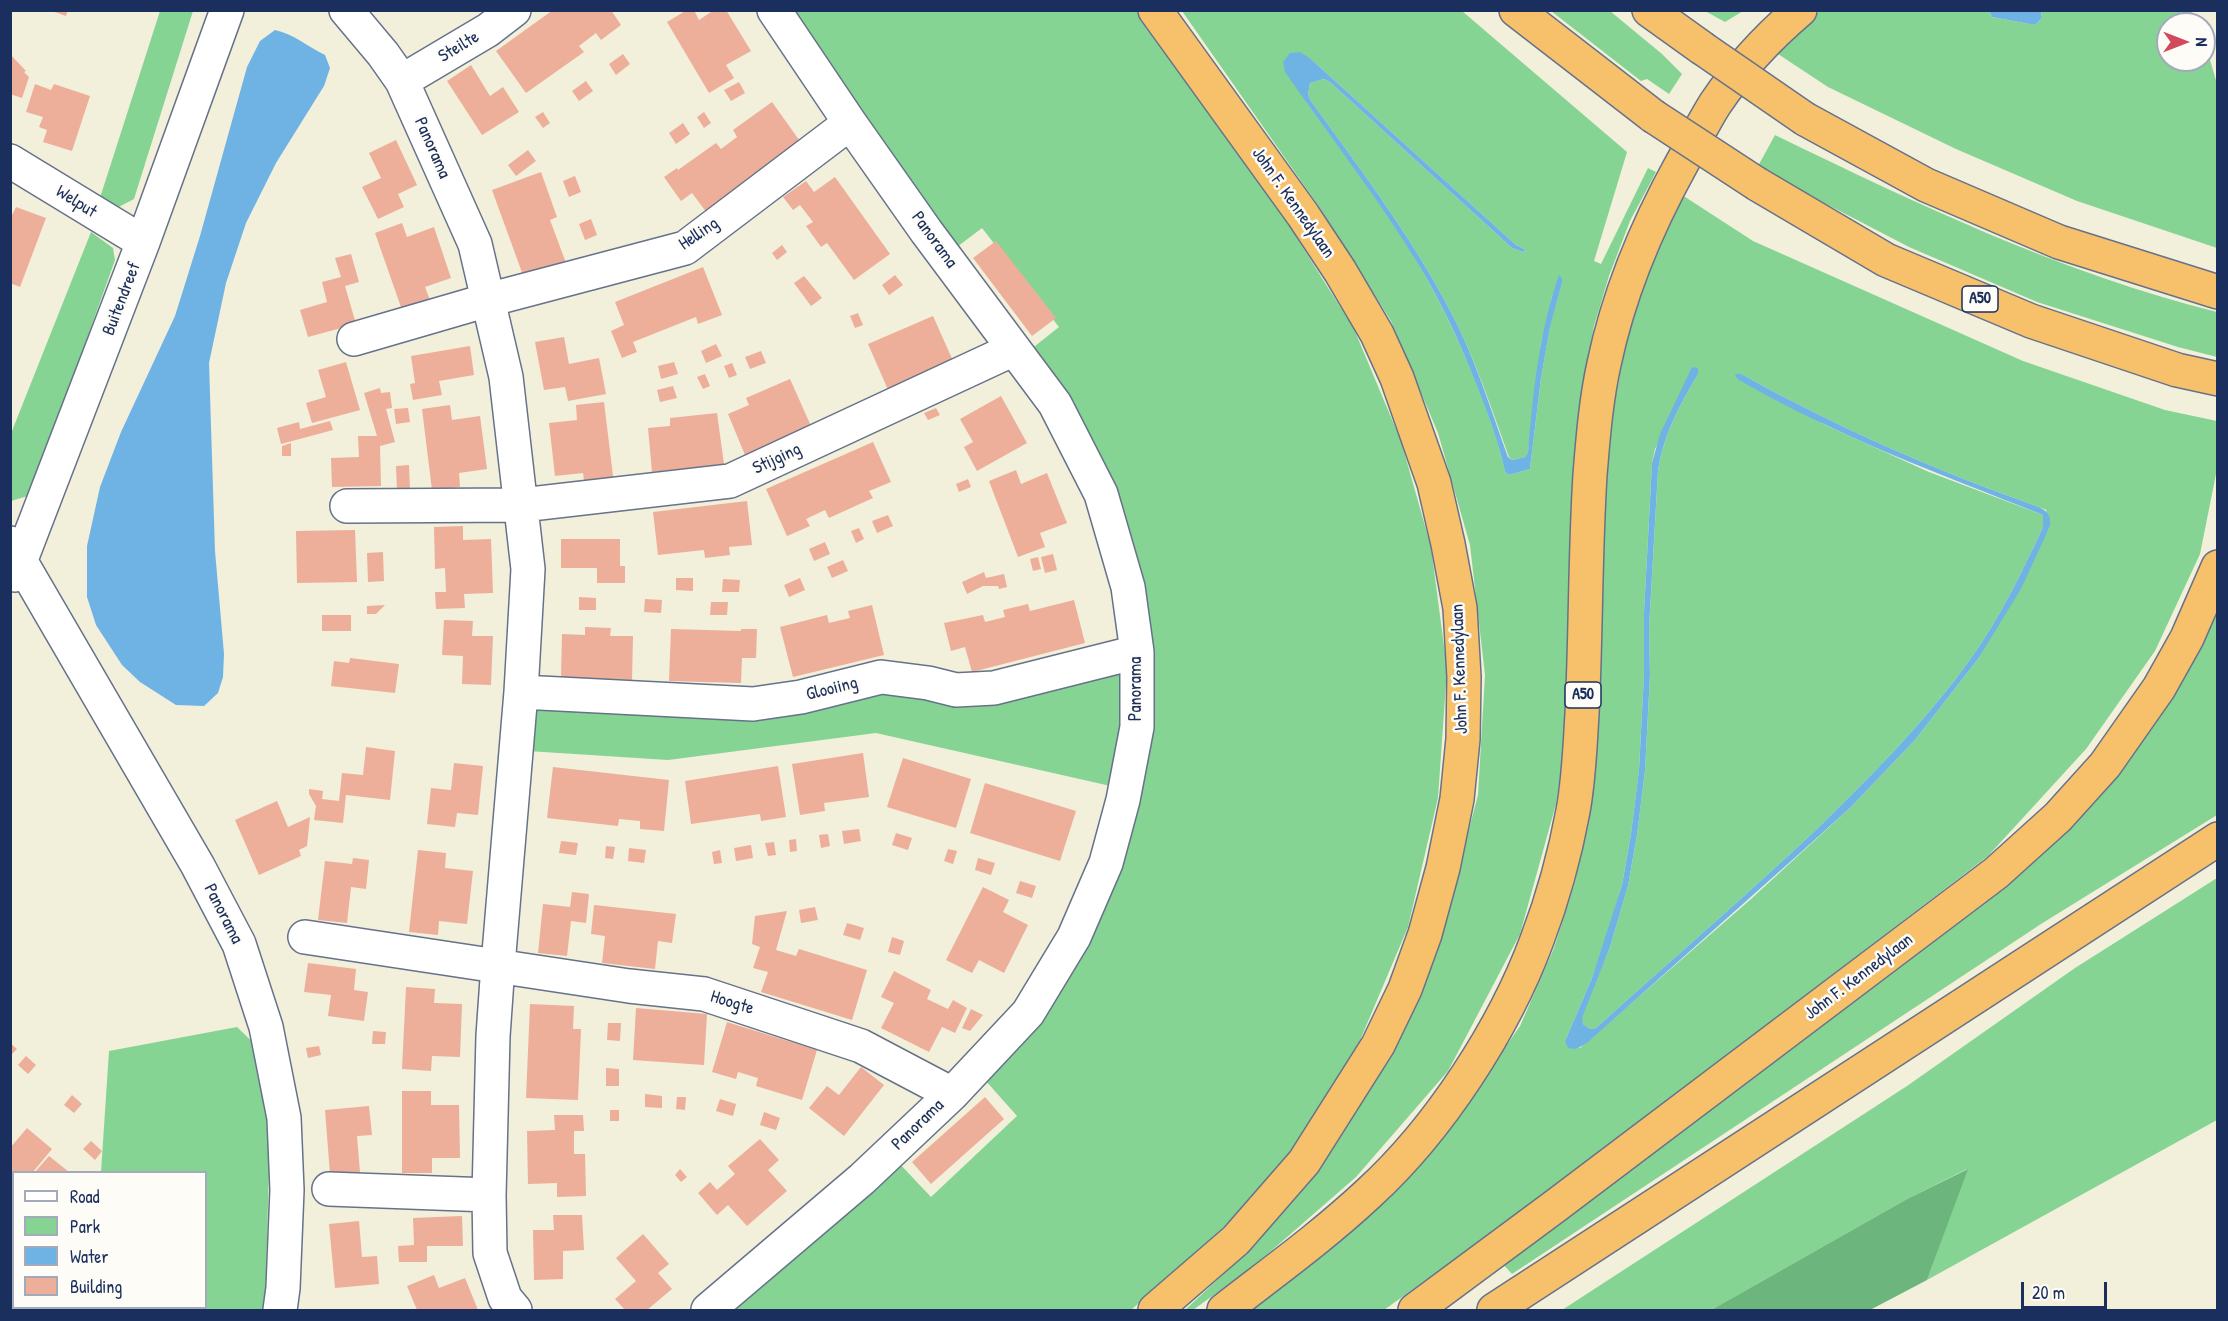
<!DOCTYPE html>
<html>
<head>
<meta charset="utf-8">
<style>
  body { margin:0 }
  #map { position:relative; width:2228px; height:1321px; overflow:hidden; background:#f2efdb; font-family:"Patrick Hand",sans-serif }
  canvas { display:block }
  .frame { position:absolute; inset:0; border:12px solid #1b2f5e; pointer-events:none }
  .legend { position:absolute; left:12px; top:1171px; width:195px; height:138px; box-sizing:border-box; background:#fdfcf7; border:2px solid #a3aaba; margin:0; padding:8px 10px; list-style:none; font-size:18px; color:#1b2f5e }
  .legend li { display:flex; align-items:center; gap:12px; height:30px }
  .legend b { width:30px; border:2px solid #a3aaba }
  .north { position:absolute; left:2156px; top:12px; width:60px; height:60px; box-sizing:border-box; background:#fdfcf7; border:2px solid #a3aaba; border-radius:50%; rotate:90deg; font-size:16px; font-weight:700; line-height:24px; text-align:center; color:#1b2f5e }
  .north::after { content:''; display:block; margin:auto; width:21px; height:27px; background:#d1495b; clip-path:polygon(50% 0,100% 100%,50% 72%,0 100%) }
  .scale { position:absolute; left:2021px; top:1282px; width:86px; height:27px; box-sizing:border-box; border:3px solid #1b2f5e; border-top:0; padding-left:8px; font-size:18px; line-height:21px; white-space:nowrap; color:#1b2f5e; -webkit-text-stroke:4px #fdfcf7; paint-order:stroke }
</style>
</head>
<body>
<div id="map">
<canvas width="2228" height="1321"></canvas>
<div class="frame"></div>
<ul class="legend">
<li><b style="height:8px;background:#fff"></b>Road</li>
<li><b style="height:16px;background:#86d493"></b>Park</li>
<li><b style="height:16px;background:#6fb3e5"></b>Water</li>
<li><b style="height:16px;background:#edaf9a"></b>Building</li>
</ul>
<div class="north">N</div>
<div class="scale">20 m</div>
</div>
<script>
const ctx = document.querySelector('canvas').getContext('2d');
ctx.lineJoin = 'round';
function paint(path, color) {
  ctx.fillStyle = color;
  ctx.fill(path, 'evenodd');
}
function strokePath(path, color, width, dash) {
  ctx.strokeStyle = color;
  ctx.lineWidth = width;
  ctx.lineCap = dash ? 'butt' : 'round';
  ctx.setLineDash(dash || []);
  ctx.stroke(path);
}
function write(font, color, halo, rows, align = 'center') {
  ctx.font = font + ' "Patrick Hand",sans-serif';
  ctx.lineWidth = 5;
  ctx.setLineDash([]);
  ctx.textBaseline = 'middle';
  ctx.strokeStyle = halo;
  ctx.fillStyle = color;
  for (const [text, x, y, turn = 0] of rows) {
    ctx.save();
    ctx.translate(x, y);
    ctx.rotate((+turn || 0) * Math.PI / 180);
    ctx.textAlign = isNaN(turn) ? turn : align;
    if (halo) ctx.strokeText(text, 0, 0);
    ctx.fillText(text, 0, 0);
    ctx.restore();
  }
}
const green = new Path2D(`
  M160,11H193L134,199L109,212L98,204Z
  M787,11H1137L1288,224L1354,329L1401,441L1431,547L1447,669L1438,798L1408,927L1358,1045L1291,1153L1226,1225L1131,1310H727L897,1161L931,1197L1017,1116L985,1080L1094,916L1143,628L1030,350L1059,327L982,228L953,250Z
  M1182,11H1462L1627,152L1594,261L1601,264L1648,168L1656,172L1630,221L1609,276L1594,326L1583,385L1572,518L1566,740L1556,804L1520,934L1448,1071L1356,1177L1255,1265L1193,1310H1185L1244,1255L1317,1170L1392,1056L1441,935L1478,795L1485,675L1470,545L1438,433L1391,321L1320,208ZM1311,59L1516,245L1526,250L1523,252L1512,248L1331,83L1324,79L1310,83L1308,95L1311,101C1363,173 1418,245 1457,324C1478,367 1493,413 1509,457L1512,460L1525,457L1528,452L1541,344L1552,296L1563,280L1550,326L1541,378L1530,469L1509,475L1505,472C1499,443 1488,413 1477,385C1461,345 1443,307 1422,270C1388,210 1345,155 1305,100Z
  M1551,11H1610L1662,54L1682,74L1669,94L1647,79L1641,81Z
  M1705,11H1743L1725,22Z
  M1820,11H1989L1992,17L2035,25L2042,18L2041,11H2191L2198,24H2168V60H2204V39L2217,84V248L2077,201L1956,149L1828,87L1772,50L1795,29Z
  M1775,135C1917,204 2064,274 2217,312V357L2178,347L2037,302L1909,247L1757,168Z
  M1679,193L1753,241L2023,361L2165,410L2217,421V469L2200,554L2155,651L2086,749L1988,856L1538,1199L1384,1310H1247L1382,1201L1433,1150L1520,1026L1554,948L1575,882L1589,810L1609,433L1633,305ZM1697,368L1698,374C1679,407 1664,433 1658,471L1649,628L1650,675L1645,771L1637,835L1628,886L1610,947L1581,1018L1583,1024L1590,1029L1596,1028C1670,961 1746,896 1819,827C1873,774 1927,720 1971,658C2000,618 2022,572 2043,527V515L1929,472L1823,424L1741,374C1837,427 1936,471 2039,507L2046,510L2050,526L1978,659L1915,740L1851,807L1751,899L1580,1048L1565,1041L1592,978L1603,947L1622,885L1631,834L1639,770L1644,674V612L1652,463L1655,449Z
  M91,232L113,248L115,260L31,495L11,501L10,436Z
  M2217,614V815L2041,924L1512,1274L1501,1262L2008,882L2190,666Z
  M1125,668L1115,787L876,733L668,760L528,751L532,702L884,686Z
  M2217,878V1120L1927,1280L1967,1169L1907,1199L1711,1310H1562L1907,1086L2075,968Z
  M237,1027L263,1052L269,1169L265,1310H92V1308H206V1172H101L109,1051Z`);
const forest = new Path2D(`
  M1968,1169L1927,1280L1870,1310H1711L1907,1199Z`);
const water = new Path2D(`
  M1989,11H2041L2042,18L2035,25L1992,17Z
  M275,30C294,34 308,47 325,55L330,68L324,86L276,163L246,223L226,283L209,363L215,551L224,654L223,677L218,693L204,706L176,705L140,682L122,665L96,625L87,597V546L100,487L121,432L175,316L200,236L247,67L260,41Z
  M1300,52L1311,59L1516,245L1526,250L1523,252L1512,248L1331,83L1324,79L1310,83L1308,95L1311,101C1363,173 1418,245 1457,324C1478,367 1492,413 1508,457L1512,460L1525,457L1528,452C1533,393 1539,331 1559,275L1563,280L1550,327L1541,378L1530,469L1509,475L1505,472C1499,443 1488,414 1477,386C1461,345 1442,304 1420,267C1379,199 1330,137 1285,72L1283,62L1290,53Z
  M1692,367L1698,368V374C1679,407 1664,433 1658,471L1649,628L1650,675L1645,771L1637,835L1628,886L1610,947L1582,1018L1583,1024L1590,1029L1596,1028C1670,961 1746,896 1819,827C1873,774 1927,720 1971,658C2000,618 2022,572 2043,527V515C1940,474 1836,436 1739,380L1735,376L1736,374H1741C1837,427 1936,471 2039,507C2048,512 2051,515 2050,526L2021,589L1978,659L1915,740L1851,807L1799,854L1588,1042C1581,1047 1577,1050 1568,1048L1565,1041L1592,978L1622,885L1631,834L1639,770L1644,674V612L1652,463L1660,434Z`);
const building = new Path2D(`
  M49,10H68L66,16Z
  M553,10H611L621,25L601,40L596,33L579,46L584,52L526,93L496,51Z
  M687,10H694L699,20L714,10H726L751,51L726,65L734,78L709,93L667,22Z
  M10,54L26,71L24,72L29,77L22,98L10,94Z
  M623,54L630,64L616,75L609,64Z
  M471,65L490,96L503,87L519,112L482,135L447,81Z
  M586,81L593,91L579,101L572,91Z
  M739,82L745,93L731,101L724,90Z
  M35,84L51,90L54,84L90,96L72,151L43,142L47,130L39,127L43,117L26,112Z
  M772,102L802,144L707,213L692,193L681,201L664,177L677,168L678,170L716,143L721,149L737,137L733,130Z
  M543,112L550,123L543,128L535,117Z
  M704,112L711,123L704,128L697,117Z
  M683,123L690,134L676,144L669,133Z
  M396,140L417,185L398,194L404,207L378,219L362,187L381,178L369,153Z
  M528,150L536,161L516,176L508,165Z
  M541,172L557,217L550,220L566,263L524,278L492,190Z
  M575,176L581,192L569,197L563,181Z
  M835,177L890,254L854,280L827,243L821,247L806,226L813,222L800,205L793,210L783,197L806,181L814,192Z
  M16,207L46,218L20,287L10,283V219Z
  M591,219L597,235L585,240L579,224Z
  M402,223L407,237L434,227L451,278L425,287L430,300L402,310L375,233Z
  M996,241L1056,318L1032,336L973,258Z
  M782,245L787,252L777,260L772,253Z
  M351,254L359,282L345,286L356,324L308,337L300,310L327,302L322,282L341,277L335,258Z
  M703,267L722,315L698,324L696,317L633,342L637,352L622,358L611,331L624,325L615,302Z
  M895,275L903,285L889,295L882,285Z
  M804,276L822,298L811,306L794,283Z
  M858,313L863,325L855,328L850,316Z
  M933,316L954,363L889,392L868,344Z
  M564,337L569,364L599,358L606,394L568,401L565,387L544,390L535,342Z
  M716,344L722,356L706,363L701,351Z
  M470,346L474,375L439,381L442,395L413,400L410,384L415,383L411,356Z
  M761,351L766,363L750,369L745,357Z
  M346,362L360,410L312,423L306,403L326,397L318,370Z
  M674,362L678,374L661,379L658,366Z
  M732,363L737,375L729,378L724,366Z
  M705,374L710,386L703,389L697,377Z
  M790,379L811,426L745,455L728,414L749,405L746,398Z
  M673,386L677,398L660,402L657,390Z
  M380,388L381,393L390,392L392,408L386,409L395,442L380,446L381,486L332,487L331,458L359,457L358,436H377L364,393Z
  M1001,396L1027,443L977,471L964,447L973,442L960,419Z
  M604,402L614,484L585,487L583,473L555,476L549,423L577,420L576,405Z
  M450,405L452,420L480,416L487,469L459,473L460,487L432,490L422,409Z
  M408,408L410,422L396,424L394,409Z
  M936,408L940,415L928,420L924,413Z
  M717,413L724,464L652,472L648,428L670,426V418Z
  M330,421L333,430L281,444L277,428L299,422L300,429Z
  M873,442L891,482L869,491L873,498L829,518L825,510L806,519L810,526L787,536L766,489Z
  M291,443V456H282V446Z
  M409,465L410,491H397L396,466Z
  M1016,470L1021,484L1047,473L1067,523L1040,533L1045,547L1018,557L989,481Z
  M968,479L971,487L959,492L956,484Z
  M747,501L752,545L729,547L730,555L705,558L704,550L658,555L653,512Z
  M888,515L893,526L877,533L872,521Z
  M463,526V540L491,539L493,593L464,594L465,608L436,609L435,592H446L445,568L435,569L434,527Z
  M859,528L864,539L856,543L851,531Z
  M355,530L357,582L297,583L296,531Z
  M561,539H620V566H625V583H597V568H561Z
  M825,542L830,554L814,561L809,549Z
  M383,552L384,581L368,582L367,553Z
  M1053,554L1057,570L1045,573L1041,557Z
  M1038,557L1041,569L1033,571L1030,559Z
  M843,560L848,571L832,578L827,567Z
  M984,572L986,578L1004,574L1007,587L999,589L998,586H983L967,594L962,582Z
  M676,578H693V591L676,590Z
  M800,578L805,590L789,597L784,585Z
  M723,579L740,580L739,592H722Z
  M579,597L596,598V610H579Z
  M645,599L662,600L661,613L644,612Z
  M1074,600L1085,643L972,672L965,647L951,651L944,623L983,615L985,622L1005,617L1003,610L1028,604L1030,611Z
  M711,602H728L727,615H710Z
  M385,605L376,614H367V606Z
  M872,605L884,655L793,677L780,627L827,615L829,623L850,618L848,611Z
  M322,615H351V631H322Z
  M444,620L473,621L472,636H493L491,685L462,684L463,656L442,655Z
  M585,627L611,628L610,636H633L632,680L561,678L562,634L585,635Z
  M671,629L741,631V629H757L756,658H742L741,683L669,681Z
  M350,658L399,664L395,693L331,686L334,661L349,663Z
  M366,747L395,751L390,800L346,795L343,823L314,820L316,806L309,794V789L323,791L322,799L339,801L342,773L363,775Z
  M863,753L869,797L824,803L825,811L800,815L792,764Z
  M903,758L971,779L956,828L887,807Z
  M454,763L483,766L478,815L457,813L455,827L427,824L431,788L451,790Z
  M778,766L786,817L761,821L760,814L691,824L685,781Z
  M553,767L669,780L664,831L640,829V821L619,819L618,826L547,818Z
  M985,783L1076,811L1060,861L970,833Z
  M277,801L288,827L310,817L307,846L299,850L301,856L259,875L235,820Z
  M859,829L861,841L844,844L842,831Z
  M896,833L912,838L908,850L892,845Z
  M828,834L830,846L821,848L819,835Z
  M796,839L797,851L790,852L789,840Z
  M561,841L578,843L576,855L559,853Z
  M774,842L776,855L768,856L765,843Z
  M751,845L753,858L736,861L734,848Z
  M606,846L615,847L613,859L605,858Z
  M629,848L646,850L644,863L628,861Z
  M948,849L957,851L953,864L944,861Z
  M418,850L446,853L445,868L473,871L467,924L439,921L438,935L409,932Z
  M720,850L722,863L714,864L712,852Z
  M353,858L369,860L366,889L351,887L347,923L318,920L325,861L352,864Z
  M978,858L995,863L991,875L975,870Z
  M1020,881L1036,886L1032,898L1016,893Z
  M983,887L1009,900L1003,912L1028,925L1004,973L979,960L972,973L946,960Z
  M572,892L589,894L586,923L571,921L567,956L538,953L543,904L570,907Z
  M594,905L676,914L672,943L658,941L655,969L602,963L605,936L591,934Z
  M815,907L818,920L801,923L799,910Z
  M787,911L776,950L796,956L799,949L867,970L852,1020L761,992L768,972L753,968L760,947L752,944L755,916Z
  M847,923L864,928L860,940L843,935Z
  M892,937L904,941L900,955L888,952Z
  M308,963L356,969L354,990L368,992L364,1021L328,1016L331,995L304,992Z
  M894,971L931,990L927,999L948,1009L953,1000L967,1008L955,1033L942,1027L929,1052L881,1028L894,1003L881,997Z
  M406,987L435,989L434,1003L462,1004L460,1057L432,1056L431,1071L402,1069Z
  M530,1004L574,1006L573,1029H581L578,1100L526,1098Z
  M636,1008L707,1014L704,1065L633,1060Z
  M971,1009L983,1015L970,1031L962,1028Z
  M727,1022L817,1050L802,1100L756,1086L758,1078L738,1072L736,1079L712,1072Z
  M608,1023H621L620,1041L607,1040Z
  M373,1031L386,1032L385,1044H372Z
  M10,1043L17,1049L10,1056Z
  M319,1046L321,1055L308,1058L306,1048Z
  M26,1056L36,1065L28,1074L18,1065Z
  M861,1067L884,1085L844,1136L809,1108L827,1086L839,1095Z
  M606,1068L619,1069V1086H606Z
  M402,1091H431V1105H459L460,1158H432V1173H402Z
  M645,1094L662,1096V1108L645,1107Z
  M72,1095L82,1104L74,1113L64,1105Z
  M677,1097H686L685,1110L676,1109Z
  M985,1097L1004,1119L931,1184L912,1162Z
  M720,1099L736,1104L733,1116L716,1111Z
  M369,1106L372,1135L357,1136L360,1172L330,1174L325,1110Z
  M610,1110H619V1121H610Z
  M764,1112L780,1118L776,1130L760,1125Z
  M554,1115H583L584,1131H574V1154H585L586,1196L557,1197V1183L528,1184L527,1131L555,1130Z
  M27,1128L52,1149L33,1172H14V1180L10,1177V1148Z
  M760,1139L779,1160L768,1170L787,1191L747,1226L728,1205L717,1215L698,1193L710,1182L717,1190L735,1174L728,1166Z
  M91,1141L102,1151L95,1160L83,1149Z
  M49,1156L69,1172H35Z
  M680,1169L687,1177L681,1182L675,1175Z
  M553,1215H582L584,1250L563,1251V1279L534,1280L533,1230H554Z
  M462,1216L463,1246H427V1262H399L398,1246L414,1245L413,1218Z
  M359,1221L362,1257L377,1256L379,1284L335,1288L329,1224Z
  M643,1234L669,1264L658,1273L672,1289L647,1310H625L615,1299L636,1281L616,1258Z
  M14,1270V1296L10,1293V1274Z
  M434,1275L439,1288L465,1278L478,1310H417L407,1286Z
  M24,1308H66L64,1310H25Z`);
const minor = new Path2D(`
  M346,10L383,54L402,81L475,244L506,377L528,569L521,692L498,965L493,1036L489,1195L490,1253L505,1298L515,1310
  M402,81L488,30L514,10
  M10,161L143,242
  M354,339L488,300L685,248L850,123
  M347,506L522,505L730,481L1014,349
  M10,543L198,866L239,944L266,1027L284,1118L287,1190L283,1288L280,1310
  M15,575L143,242L227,10
  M521,692L753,704L801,697L881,677L928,683L956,690L994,688L1137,652
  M305,937L629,986L704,994L861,1046L952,1094
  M329,1189L489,1195
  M708,1310L862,1179L952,1094L1028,1013L1074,937L1106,863L1123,800L1137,727V652L1128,587L1101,494L1055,404L926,231L850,123L774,10`);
const trunk = new Path2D(`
  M1155,1310L1236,1240L1304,1162L1378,1045L1405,989L1425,934L1443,868L1457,799L1463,739L1464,677L1460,608L1448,544L1434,483L1397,378L1377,334L1340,271L1303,215L1155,10
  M1415,1310L1554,1207L1996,873L2058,817L2105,765L2159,688L2187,638L2218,567`);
const motorway = new Path2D(`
  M1516,10L1653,116
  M1649,10L1702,48
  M1805,119L1926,185L2059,242L2218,292
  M1757,184L1886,260L2031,321L2177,370L2218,379
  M1224,1310C1273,1272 1323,1236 1369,1193C1439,1129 1504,1029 1537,940C1553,898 1565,854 1573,811C1579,779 1580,746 1582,714C1586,634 1585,555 1590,475C1593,438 1596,400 1604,364C1619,292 1647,226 1682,163C1693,144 1703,123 1715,104C1738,70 1768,37 1800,10
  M1494,1310L2218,839`);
const motorwayBridge = new Path2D(`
  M1702,48L1805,119
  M1653,116L1757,184`);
const shields = [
  [1980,299,36],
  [1583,695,36]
];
const shieldNames = [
  ["A50",1980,299],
  ["A50",1583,695]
];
const streetNames = [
  ["Steilte",459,47,-31],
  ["Panorama",432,148,66],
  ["Welput",76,202,32],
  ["John F. Kennedylaan",1293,203,55],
  ["Helling",699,234,-34],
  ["Panorama",934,240,54],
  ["Buitendreef",122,299,-69],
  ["Stijging",777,459,-25],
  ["John F. Kennedylaan",1460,669,-92],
  ["Glooiing",832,689,-14],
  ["Panorama",1136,689,-90],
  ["Panorama",223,914,63],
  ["John F. Kennedylaan",1859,977,-37],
  ["Hoogte",732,1003,17],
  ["Panorama",918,1125,-44]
];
paint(green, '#86d493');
paint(forest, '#6cb67d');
paint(water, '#6fb3e5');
paint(building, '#edaf9a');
strokePath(minor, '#66728a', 36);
strokePath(trunk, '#66728a', 36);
strokePath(motorway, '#66728a', 36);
strokePath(minor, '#fff', 33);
strokePath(trunk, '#f7c06b', 33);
strokePath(motorway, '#f7c06b', 33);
strokePath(motorwayBridge, '#66728a', 36, []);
strokePath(motorwayBridge, '#f7c06b', 33);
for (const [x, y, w] of shields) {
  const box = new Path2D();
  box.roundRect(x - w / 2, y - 13, w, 26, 4.5);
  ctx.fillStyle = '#fdfcf7';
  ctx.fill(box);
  strokePath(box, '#1b2f5e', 1.5);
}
write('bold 16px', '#1b2f5e', null, shieldNames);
write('18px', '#1b2f5e', '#fdfcf7', streetNames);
</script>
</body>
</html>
